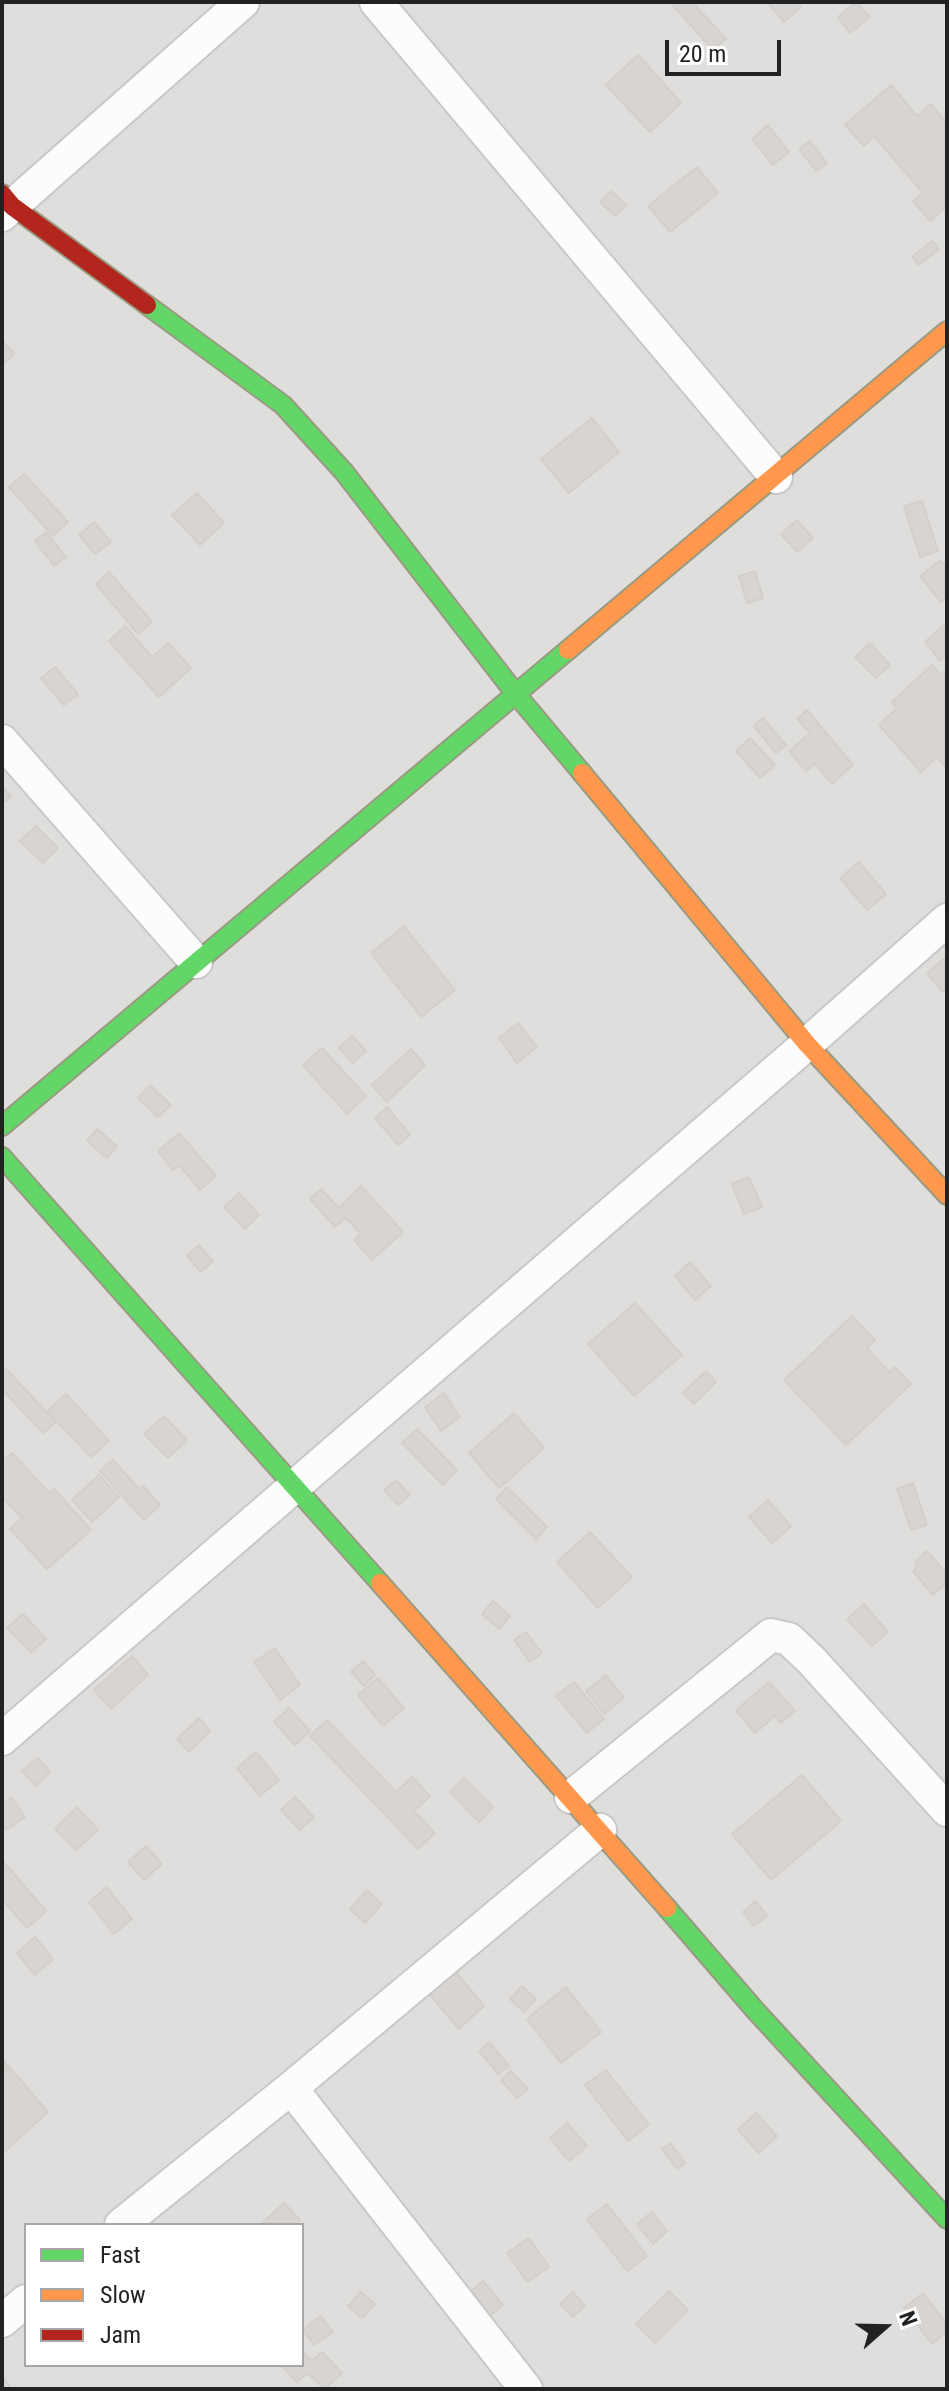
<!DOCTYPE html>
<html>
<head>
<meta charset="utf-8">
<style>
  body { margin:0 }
  #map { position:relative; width:949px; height:2391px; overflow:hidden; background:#f0eeeb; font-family:"Roboto Condensed",sans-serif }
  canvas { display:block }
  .frame { position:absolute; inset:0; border:4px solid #222; pointer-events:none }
  .legend { position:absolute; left:24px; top:2223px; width:280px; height:144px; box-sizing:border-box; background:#fff; border:2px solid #a7a7a7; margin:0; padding:10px 14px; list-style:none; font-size:24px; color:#222 }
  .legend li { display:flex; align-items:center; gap:16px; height:40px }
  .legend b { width:40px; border:2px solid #a7a7a7 }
  .north { position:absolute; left:845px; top:2287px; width:80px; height:80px; -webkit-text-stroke:6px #fff; paint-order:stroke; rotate:70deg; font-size:22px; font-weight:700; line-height:32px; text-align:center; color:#222 }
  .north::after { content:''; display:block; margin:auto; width:28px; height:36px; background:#222; clip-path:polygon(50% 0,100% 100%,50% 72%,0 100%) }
  .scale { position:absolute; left:665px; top:40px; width:116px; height:36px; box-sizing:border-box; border:4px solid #222; border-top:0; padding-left:10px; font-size:24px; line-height:28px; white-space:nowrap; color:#222; -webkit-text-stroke:6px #fff; paint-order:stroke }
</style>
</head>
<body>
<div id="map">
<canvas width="949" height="2391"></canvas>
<div class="frame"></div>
<ul class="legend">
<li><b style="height:10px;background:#63d668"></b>Fast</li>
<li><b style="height:10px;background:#ff974d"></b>Slow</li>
<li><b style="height:10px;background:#b3261e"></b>Jam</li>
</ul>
<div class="north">N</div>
<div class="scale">20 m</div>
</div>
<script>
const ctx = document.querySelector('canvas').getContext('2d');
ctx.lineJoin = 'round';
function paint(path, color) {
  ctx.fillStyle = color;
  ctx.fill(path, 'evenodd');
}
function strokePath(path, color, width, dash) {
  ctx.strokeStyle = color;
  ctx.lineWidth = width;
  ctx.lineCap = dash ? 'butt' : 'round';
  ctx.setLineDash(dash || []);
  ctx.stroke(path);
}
const residential = new Path2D(`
  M2,2H947V2389H2ZM26,2225H302V2365H26Z`);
const building = new Path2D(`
  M670,2H692L726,39L713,50Z
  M767,2H796L801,7L784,22Z
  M856,2L870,17L850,33L838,17Z
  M638,55L681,103L650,132L606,85Z
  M891,85L917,116L931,104L947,123V206L930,221L913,201L923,193L874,136L864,146L845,125Z
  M768,125L789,152L773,165L752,139Z
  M810,141L827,163L816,171L799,149Z
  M697,167L718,193L670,232L648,206Z
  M611,191L626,205L615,216L600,202Z
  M932,241L939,249L919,265L912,257Z
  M2,340L14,354L2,365Z
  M592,418L619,452L569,493L541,459Z
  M24,474L68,522L53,536L9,487Z
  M197,493L224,523L200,545L172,515Z
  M922,501L938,551L920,557L904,506Z
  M797,520L813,538L797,552L781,534Z
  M94,522L111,542L95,554L79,535Z
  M46,532L66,557L54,566L35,541Z
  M941,560L947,569V597L941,602L920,576Z
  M755,571L763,598L747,603L739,576Z
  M109,572L152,622L138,634L96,584Z
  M125,626L152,657L168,643L191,668L159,697L109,641Z
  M943,626L947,631V654L940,661L925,642Z
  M870,643L890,665L876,678L855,657Z
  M932,665L941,675L947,670V768L937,757L921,772L879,725L897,708L892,702Z
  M55,667L78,694L64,705L41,678Z
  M807,710L853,765L832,784L815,764L806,771L789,751L810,733L797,719Z
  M763,718L786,745L776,753L754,726Z
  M750,738L775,765L760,778L736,751Z
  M2,786L11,797L2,804Z
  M36,826L58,848L43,863L20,841Z
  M859,862L886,894L867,910L840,878Z
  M404,926L455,990L421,1017L371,953Z
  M947,956V989L943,992L927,973Z
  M518,1023L537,1047L517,1063L499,1038Z
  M352,1036L366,1051L353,1063L339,1048Z
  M322,1048L366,1096L347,1114L303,1065Z
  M411,1049L425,1065L387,1102L372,1085Z
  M150,1085L171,1105L158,1117L138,1098Z
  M387,1107L410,1135L398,1145L375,1118Z
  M97,1129L117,1146L107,1158L87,1141Z
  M179,1133L216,1176L200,1190L179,1165L173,1170L158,1151Z
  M749,1177L762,1207L744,1214L732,1184Z
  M361,1186L403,1232L372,1260L354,1240L361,1234L346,1218L335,1227L310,1199L321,1189L339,1208Z
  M239,1193L259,1215L245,1229L224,1207Z
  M199,1245L213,1261L201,1272L187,1256Z
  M690,1262L711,1286L695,1300L675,1276Z
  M635,1303L682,1355L634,1396L588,1344Z
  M852,1316L875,1340L867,1348L889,1372L895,1367L911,1384L846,1445L784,1380Z
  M5,1368L56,1422L43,1433L2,1389V1371Z
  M706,1371L716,1382L694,1404L683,1393Z
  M444,1393L460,1417L441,1431L425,1407Z
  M66,1394L109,1441L91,1457L47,1411Z
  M514,1413L544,1448L499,1488L469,1453Z
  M164,1416L187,1440L168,1458L144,1434Z
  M417,1429L457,1470L443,1485L402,1443Z
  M12,1453L49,1493L54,1489L91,1530L47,1569L10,1529L22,1518L2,1497V1462Z
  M113,1460L139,1489L143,1486L160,1505L144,1520L100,1471Z
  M99,1475L119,1497L92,1522L72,1500Z
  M396,1480L410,1495L398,1505L384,1490Z
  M913,1483L927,1525L911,1530L897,1489Z
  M507,1487L547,1527L536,1539L496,1499Z
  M768,1500L791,1526L772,1543L749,1517Z
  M590,1532L632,1577L598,1608L557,1562Z
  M927,1551L947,1574V1583L933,1595L913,1571L918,1566L915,1562Z
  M493,1601L510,1616L499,1629L482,1614Z
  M864,1604L888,1632L872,1646L847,1619Z
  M23,1614L46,1639L31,1652L7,1628Z
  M526,1632L542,1653L530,1662L514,1640Z
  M275,1648L300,1685L280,1700L254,1662Z
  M132,1656L148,1675L111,1709L94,1690Z
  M363,1661L375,1675L364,1686L351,1672Z
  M606,1675L624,1698L604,1714L586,1691Z
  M378,1678L404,1708L383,1726L358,1695Z
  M574,1682L604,1719L587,1733L556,1696Z
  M769,1682L795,1711L781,1723L775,1716L755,1733L736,1710Z
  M289,1708L310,1731L295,1745L274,1722Z
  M199,1718L210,1731L189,1752L177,1739Z
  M327,1720L396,1792L412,1777L430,1796L414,1811L435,1833L418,1849L310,1736Z
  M256,1752L279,1780L260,1796L237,1768Z
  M38,1758L50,1772L36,1786L22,1771Z
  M802,1775L841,1821L771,1880L732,1834Z
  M464,1778L493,1807L479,1822L450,1792Z
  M295,1797L314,1817L300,1830L281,1810Z
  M12,1798L25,1817L6,1830L2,1824V1804Z
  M77,1807L98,1830L76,1850L55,1829Z
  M146,1846L162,1864L144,1880L128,1862Z
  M2,1860L46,1911L27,1928L2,1899Z
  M107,1887L132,1919L114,1934L89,1902Z
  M367,1890L382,1904L365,1923L350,1909Z
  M756,1901L767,1916L754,1926L743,1912Z
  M35,1937L53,1959L35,1975L17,1953Z
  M450,1965L484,2006L459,2029L424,1988Z
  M522,1986L536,1999L524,2012L510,1999Z
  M566,1987L601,2032L561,2063L527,2019Z
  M489,2042L509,2066L498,2074L479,2051Z
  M4,2061L48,2112L5,2151L2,2148Z
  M606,2070L649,2125L628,2141L585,2085Z
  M511,2071L528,2089L517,2098L501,2080Z
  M756,2113L777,2136L759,2153L738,2130Z
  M567,2123L587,2146L569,2161L550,2138Z
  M670,2143L685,2163L677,2169L662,2149Z
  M284,2203L300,2220L295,2225H260Z
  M607,2204L647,2256L627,2271L587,2219Z
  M652,2212L667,2231L653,2244L637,2224Z
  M529,2238L549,2267L527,2282L507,2253Z
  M483,2281L503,2305L487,2319L466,2296Z
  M669,2291L688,2310L655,2343L636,2324Z
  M361,2292L375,2304L362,2318L348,2306Z
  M573,2292L585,2306L573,2317L560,2304Z
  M923,2293L947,2324V2331L932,2344L904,2308Z
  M321,2316L333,2332L314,2345L303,2330Z
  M302,2351L311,2361L322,2352L342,2373L325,2389L307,2373L297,2382L281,2365H302Z
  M2,2376L12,2389H2Z`);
const street = new Path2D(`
  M376,2L776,477
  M2,215L243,2
  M2,741L196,962
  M2,1739L807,1044L947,920
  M571,1797L771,1635L789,1639L812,1661L947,1810
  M291,2088L526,2389
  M121,2225L291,2088L600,1830
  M2,2321L26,2301`);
const fast = new Path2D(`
  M147,305L283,405L344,472L515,693L582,773
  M2,1126L568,650
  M2,1157L380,1583
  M667,1908L754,2009L947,2219`);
const slow = new Path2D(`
  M568,650L947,331
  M582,773L807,1044L947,1195
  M380,1583L667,1908`);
const jam = new Path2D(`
  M2,194L12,206L147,305`);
paint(residential, '#dfdedc');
paint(building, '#d7d4d2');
strokePath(building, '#d3d0cc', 2);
strokePath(street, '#c9c8c7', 36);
strokePath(fast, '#999a82', 22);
strokePath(slow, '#999a82', 22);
strokePath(jam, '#999a82', 22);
strokePath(street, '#fdfcfc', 32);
strokePath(fast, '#63d668', 18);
strokePath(slow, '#ff974d', 18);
strokePath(jam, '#b3261e', 18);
</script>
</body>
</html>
